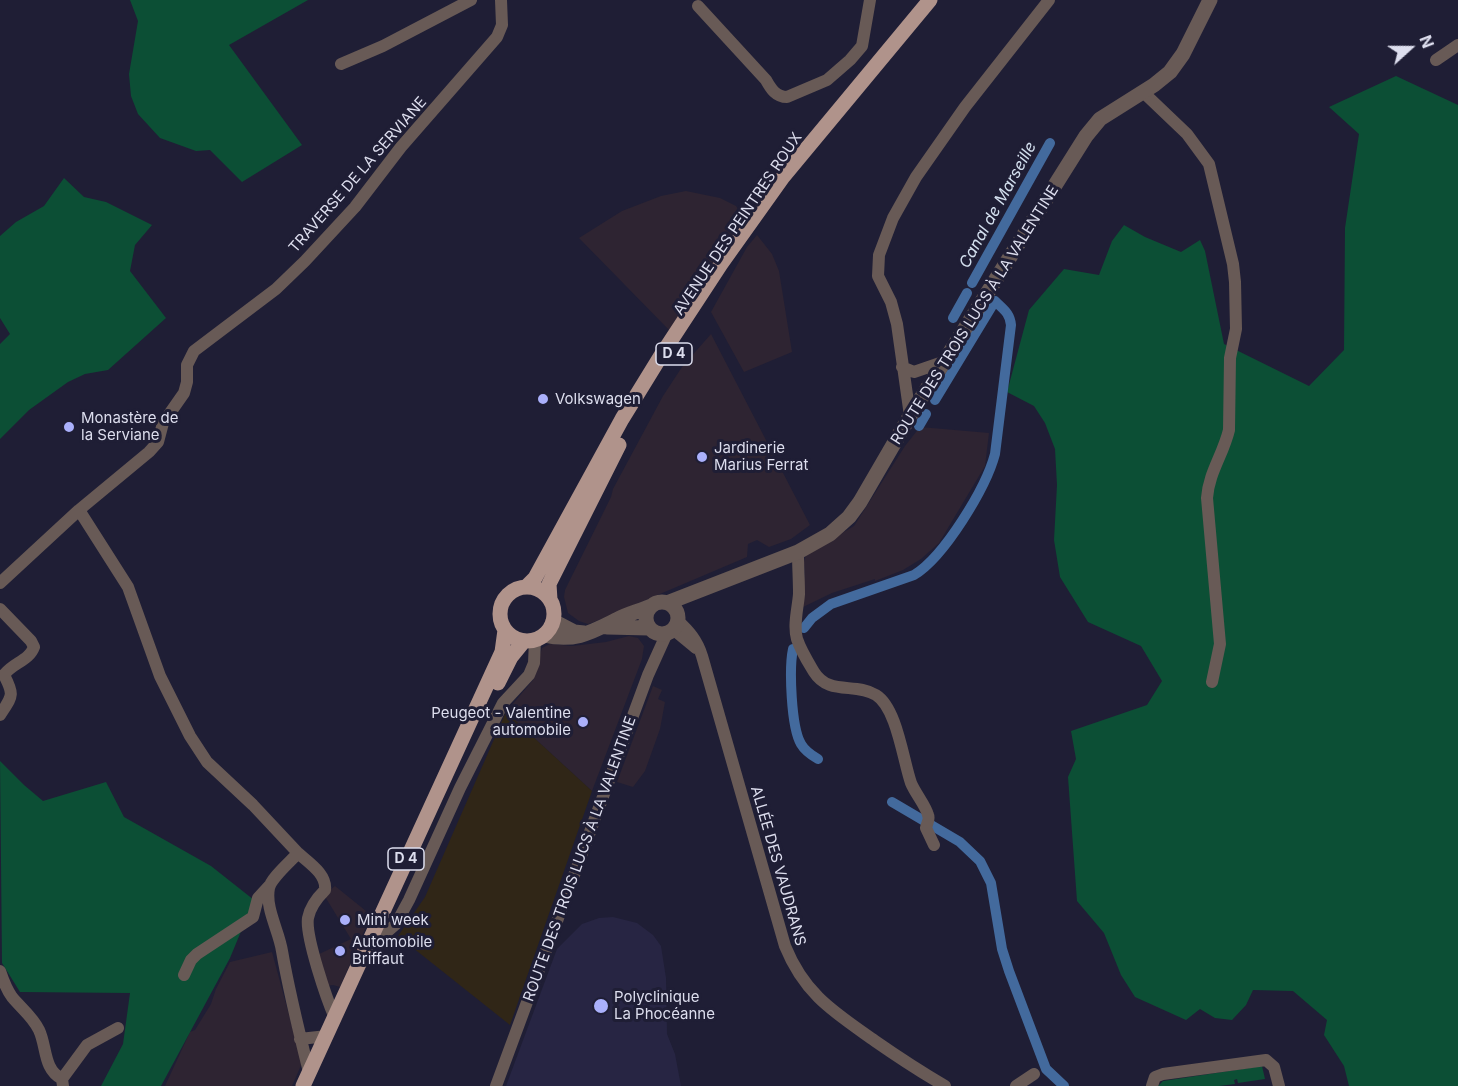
<!DOCTYPE html>
<html>
<head>
<meta charset="utf-8">
<style>
  body { margin:0 }
  #map { position:relative; width:1458px; height:1086px; overflow:hidden; background:#1f1e35; font-family:Inter,sans-serif }
  canvas { display:block }
  .north { position:absolute; left:1380px; top:18px; width:60px; height:60px; -webkit-text-stroke:4px #1f1e35; paint-order:stroke; rotate:69deg; font-size:16px; font-weight:700; line-height:24px; text-align:center; color:#dddeee }
  .north::after { content:''; display:block; margin:auto; width:21px; height:27px; background:#dddeee; clip-path:polygon(50% 0,100% 100%,50% 72%,0 100%) }
</style>
</head>
<body>
<div id="map">
<canvas width="1458" height="1086"></canvas>
<div class="north">N</div>
</div>
<script>
const ctx = document.querySelector('canvas').getContext('2d');
ctx.lineJoin = 'round';
function paint(path, color) {
  ctx.fillStyle = color;
  ctx.fill(path, 'evenodd');
}
function strokePath(path, color, width, dash) {
  ctx.strokeStyle = color;
  ctx.lineWidth = width;
  ctx.lineCap = dash ? 'butt' : 'round';
  ctx.setLineDash(dash || []);
  ctx.stroke(path);
}
function write(font, color, halo, rows, align = 'center') {
  ctx.font = font + ' Inter,sans-serif';
  ctx.lineWidth = 6;
  ctx.setLineDash([]);
  ctx.textBaseline = 'middle';
  ctx.strokeStyle = halo;
  ctx.fillStyle = color;
  for (const [text, x, y, turn = 0] of rows) {
    ctx.save();
    ctx.translate(x, y);
    ctx.rotate((+turn || 0) * Math.PI / 180);
    ctx.textAlign = isNaN(turn) ? turn : align;
    if (halo) ctx.strokeText(text, 0, 0);
    ctx.fillText(text, 0, 0);
    ctx.restore();
  }
}
const commercial = new Path2D(`
  M686,191L720,198L736,206L746,220L669,330L579,238L622,211L661,196Z
  M757,235L772,254L779,271L792,352L744,372L711,312L747,247Z
  M711,334L810,525L791,539L769,547L757,540L748,544L747,557L594,622L588,624L579,621L568,613L564,597L565,590L611,497L613,489L663,396L682,367Z
  M920,427L989,433L985,466L939,543L921,559L903,570L875,581V579L832,593L801,608L805,574L804,562L806,554L854,526L905,446Z
  M629,636L638,638L644,646L642,659L592,791L506,712L533,680L542,648L550,644L572,646L606,642Z
  M653,686L662,690L658,699L665,702L660,729L645,771L633,787L617,782Z
  M335,886L371,915L340,987L333,985L326,986L317,955L351,939L324,895Z
  M272,952L302,1063L292,1086H165L190,1032L195,1030L211,1004L216,989L230,962Z`);
const industrial = new Path2D(`
  M506,712L592,791L510,1025L398,936L425,897Z`);
const built = new Path2D(`
  M613,917L637,923L653,935L661,946L666,978L667,1034L675,1054L681,1086H506L557,949L582,924L599,918Z`);
const green = new Path2D(`
  M130,0H308L229,45L302,145L242,182L210,150L196,151L160,138L138,114L131,96L129,74L138,21Z
  M1396,76L1458,105V1086H1349L1344,1066L1324,1035L1327,1020L1293,991L1253,990L1246,1005L1232,1020L1215,1018L1200,1009L1186,1020L1135,997L1121,975L1104,933L1077,901L1068,777L1076,759L1071,731L1147,705L1162,681L1141,646L1088,622L1060,577L1054,540L1057,485L1055,449L1045,423L1034,406L1007,392L1029,310L1064,269L1099,275L1112,241L1124,225L1145,237L1181,252L1200,240L1205,251L1224,344L1309,386L1344,350L1345,228L1359,134L1329,107Z
  M64,178L84,197L106,202L152,225L135,245L130,271L166,318L108,370L85,374L68,382L29,410L0,439V344L10,334L0,318V236L16,222L44,206Z
  M0,761L24,785L43,801L106,782L124,817L211,866L254,900L230,958L161,1086H101L123,1044L130,993L20,992L2,963Z
  M1262,1066L1265,1079L1238,1083L1237,1079L1234,1080L1235,1084L1219,1086H1158L1163,1081Z`);
const canal = new Path2D(`
  M972,283L1050,143
  M953,318L967,293
  M919,426L926,414
  M804,628L812,618L831,604L914,575C944,557 986,488 995,454L1011,325C1010,313 1003,309 995,301L935,400
  M793,649C789,668 791,727 801,744C805,751 811,755 818,759
  M892,802L960,842L980,861L991,883L1002,949L1009,971L1046,1069L1064,1086`);
const minor = new Path2D(`
  M698,6L766,80C771,89 776,97 787,97L827,80L850,60L862,46L870,0
  M1436,60L1458,45
  M341,64L383,46L471,0
  M1143,92L1187,134L1209,164L1233,264L1235,282L1236,329L1230,358L1229,430C1223,455 1209,472 1207,498L1220,644L1212,682
  M902,367L914,372L946,361
  M910,416L897,324L891,302L878,276L879,255L893,218L916,177L965,107L1049,0
  M79,510L128,587L160,676L190,736L207,762L253,805L298,853C291,861 271,878 269,888C265,908 279,931 282,951C289,992 299,1032 309,1072
  M798,552C798,566 799,580 799,594C798,608 793,625 797,639C801,651 808,662 814,672C829,696 855,682 876,695C897,708 903,760 911,783C915,793 926,806 928,815C930,819 927,823 926,828L934,845
  M0,583L79,510L149,452L158,442L163,423L184,393L187,382V365L194,351L276,289L305,261L355,207L401,147L497,37L502,25L501,0
  M0,609L31,641L34,647C29,661 12,663 4,675C15,696 12,696 0,715
  M677,620C689,631 697,640 702,656L785,946C805,995 834,1012 875,1041C898,1057 921,1072 945,1086
  M673,629L696,648
  M298,853C309,863 327,874 325,890C318,897 310,907 308,918C305,936 327,1000 335,1018
  M381,937L396,924L409,900L460,788L503,703L529,675L534,663L535,640
  M0,971C3,980 6,989 12,997C21,1008 33,1017 39,1030C47,1047 43,1069 62,1079L63,1086
  M184,975L191,960L197,954L253,917L258,898L269,886
  M300,1039L327,1036
  M62,1079L87,1045L118,1028
  M496,1086L648,675L667,633
  M1016,1086L1034,1074
  M1152,1086L1155,1077L1163,1074L1266,1060L1274,1067L1279,1086`);
const tertiary = new Path2D(`
  M646 618a16 16 0 1 1 32 0a16 16 0 1 1-32 0Z
  M667,603L798,552L830,534L849,517L860,502L910,416L1086,136L1100,119L1154,85L1170,72L1183,54L1210,0
  M553,621L574,632L584,633
  M607,627L649,628
  M544,635C574,642 590,633 616,620C627,614 640,611 651,606`);
const primary = new Path2D(`
  M526,587L535,578L622,419L662,354L721,264L783,177L930,0
  M500 614a27 27 0 1 1 54 0a27 27 0 1 1-54 0Z
  M550,600L549,584L619,445
  M498,683L511,657L524,641
  M303,1086L502,652L505,630`);
const markers = [
  [543,399,6,"#aab0fb"],
  [69,427,6,"#aab0fb"],
  [702,457,6,"#aab0fb"],
  [583,722,6,"#aab0fb"],
  [345,920,6,"#aab0fb"],
  [340,951,6,"#aab0fb"],
  [601,1006,8,"#aab0fb"]
];
const shields = [
  [674,354,36],
  [406,859,36]
];
const shieldNames = [
  ["D 4",674,354],
  ["D 4",406,859]
];
const streetNames = [
  ["TRAVERSE DE LA SERVIANE",358,175,-49],
  ["AVENUE DES PEINTRES ROUX",738,224,-56],
  ["ROUTE DES TROIS LUCS À LA VALENTINE",975,315,-58],
  ["ROUTE DES TROIS LUCS À LA VALENTINE",580,859,-70],
  ["ALLÉE DES VAUDRANS",778,866,74]
];
const poiNames = [
  ["Volkswagen",555,399],
  ["Monastère de",81,418],
  ["la Serviane",81,435],
  ["Jardinerie",714,448],
  ["Marius Ferrat",714,465],
  ["Peugeot - Valentine",571,713,"right"],
  ["automobile",571,730,"right"],
  ["Mini week",357,920],
  ["Automobile",352,942],
  ["Briffaut",352,959],
  ["Polyclinique",614,997],
  ["La Phocéanne",614,1014]
];
const waterNames = [
  ["Canal de Marseille",998,205,-61]
];
paint(commercial, '#2e2432');
paint(industrial, '#302617');
paint(built, '#272543');
paint(green, '#0c4f35');
strokePath(canal, '#436a9d', 10);
strokePath(minor, '#685a56', 12);
strokePath(tertiary, '#685a56', 15);
strokePath(primary, '#b0938b', 15);
for (const [x, y, r, color] of markers) {
  const dot = new Path2D();
  dot.arc(x, y, r, 0, 2 * Math.PI);
  ctx.fillStyle = color;
  ctx.fill(dot);
  strokePath(dot, '#1f1e35', 2);
}
for (const [x, y, w] of shields) {
  const box = new Path2D();
  box.roundRect(x - w / 2, y - 11, w, 22, 4.5);
  ctx.fillStyle = '#1f1e35';
  ctx.fill(box);
  strokePath(box, '#dddeee', 1.5);
}
write('bold 14px', '#dddeee', null, shieldNames);
write('15px', '#dddeee', '#1f1e35', streetNames);
write('15px', '#dddeee', '#1f1e35', poiNames, 'left');
write('italic 16px', '#d4e0ef', '#1f1e35', waterNames);
</script>
</body>
</html>
